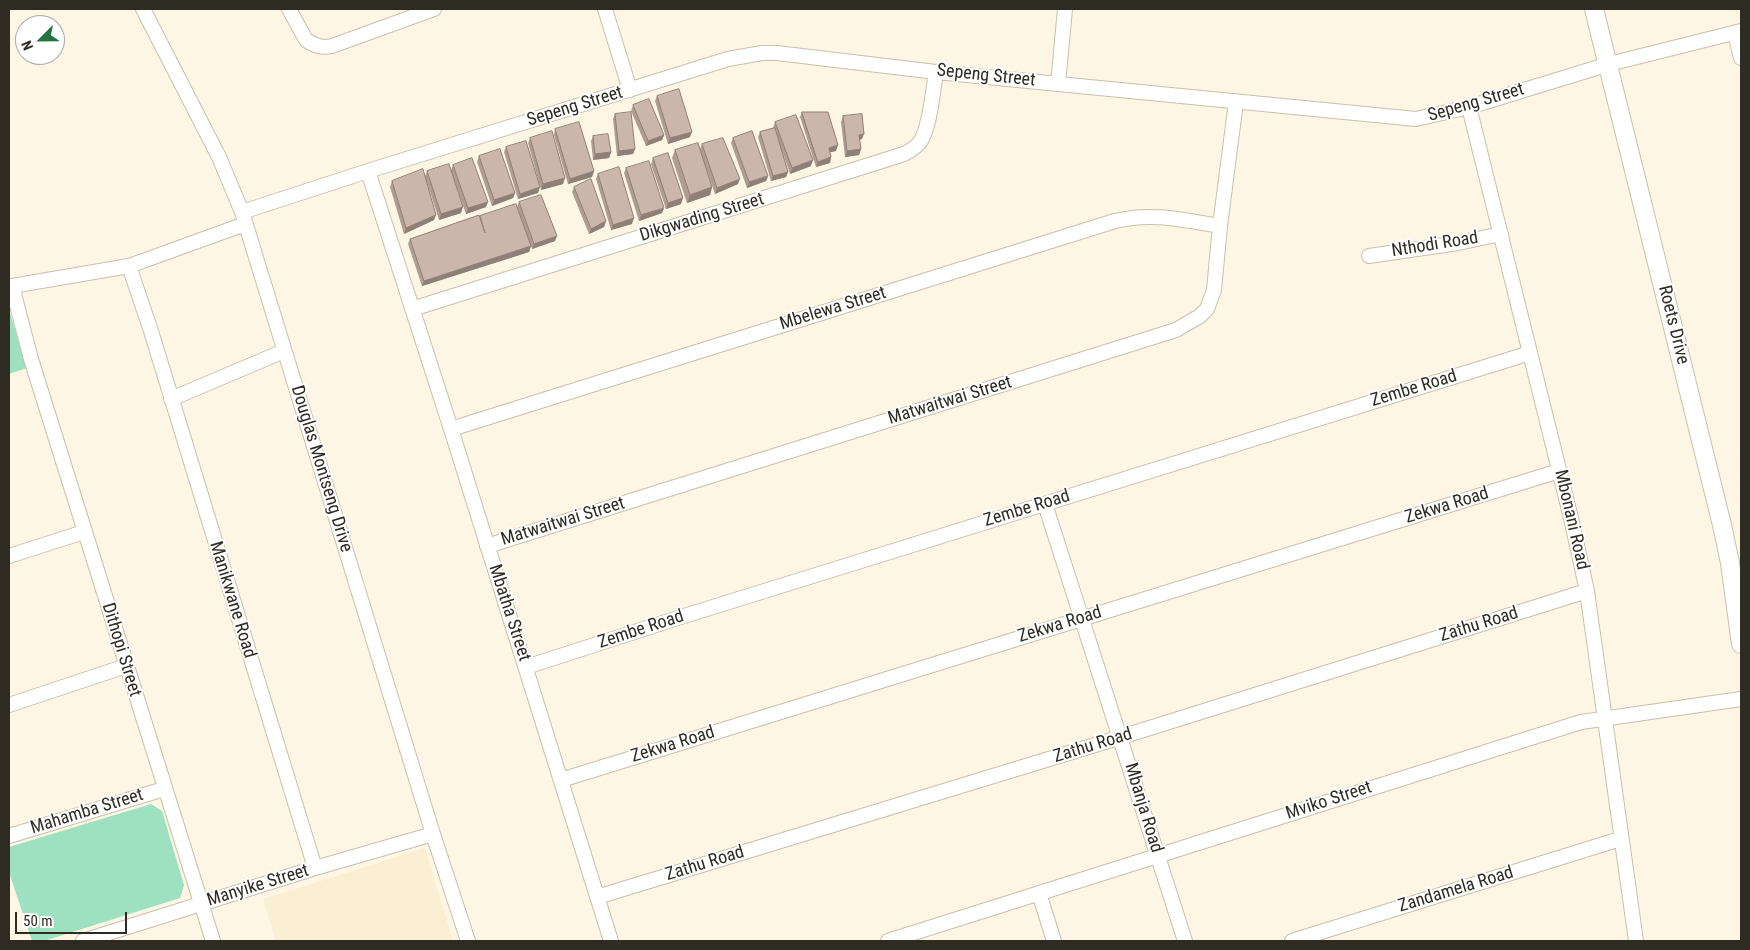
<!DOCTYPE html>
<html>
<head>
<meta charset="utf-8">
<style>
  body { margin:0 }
  #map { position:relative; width:1750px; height:950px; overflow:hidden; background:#fdf6e5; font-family:"Roboto Condensed",sans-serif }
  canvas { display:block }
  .frame { position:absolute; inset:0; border:10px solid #2e2b23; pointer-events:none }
  .north { position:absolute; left:15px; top:15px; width:50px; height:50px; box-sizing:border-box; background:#fff; border:1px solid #abaaa7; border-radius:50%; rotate:247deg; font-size:14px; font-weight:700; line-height:20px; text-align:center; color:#2e2b23 }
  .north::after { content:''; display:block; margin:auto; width:18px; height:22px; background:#237241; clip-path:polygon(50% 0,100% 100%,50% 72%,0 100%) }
  .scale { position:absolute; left:15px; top:912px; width:112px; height:22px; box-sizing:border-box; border:2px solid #2e2b23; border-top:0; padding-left:6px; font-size:15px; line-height:18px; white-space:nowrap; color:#2e2b23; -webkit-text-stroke:4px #fff; paint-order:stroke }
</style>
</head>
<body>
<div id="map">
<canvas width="1750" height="950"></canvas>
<div class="frame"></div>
<div class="north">N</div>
<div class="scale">50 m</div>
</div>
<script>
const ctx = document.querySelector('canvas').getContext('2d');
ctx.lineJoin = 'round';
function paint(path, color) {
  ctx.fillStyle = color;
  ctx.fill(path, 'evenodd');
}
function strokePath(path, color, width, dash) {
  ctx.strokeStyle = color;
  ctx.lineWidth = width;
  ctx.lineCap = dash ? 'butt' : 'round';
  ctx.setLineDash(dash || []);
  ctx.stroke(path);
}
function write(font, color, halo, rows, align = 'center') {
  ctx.font = font + ' "Roboto Condensed",sans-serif';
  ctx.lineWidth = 4;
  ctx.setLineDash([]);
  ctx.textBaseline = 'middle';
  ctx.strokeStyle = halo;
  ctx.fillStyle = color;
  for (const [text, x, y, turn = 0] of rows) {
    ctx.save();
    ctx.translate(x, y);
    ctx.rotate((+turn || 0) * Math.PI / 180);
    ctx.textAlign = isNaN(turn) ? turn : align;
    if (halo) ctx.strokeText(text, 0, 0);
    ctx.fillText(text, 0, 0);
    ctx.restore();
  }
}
const built = new Path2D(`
  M425,848L453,941H276L263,899Z`);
const green = new Path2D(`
  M9,310L27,368L9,374Z
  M151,804L162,811L184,885L180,898L44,941H32L9,872V847Z`);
const minor = new Path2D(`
  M143,9L219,157L242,212L433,834L468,941
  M289,9L306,40C315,46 322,48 332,46L434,9
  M605,9L630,90
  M1735,33L1741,58
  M1058,84L1065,9
  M1469,107L1571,518L1587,591L1636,941
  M368,171L451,429L611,941
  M242,212L368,171L728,59L762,53H777L936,72L1416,119L1469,107L1609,64L1741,31
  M1369,256L1458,243L1501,234
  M129,266L151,331L315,868
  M412,309L904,154C910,151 916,147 920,142C930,128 933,90 936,72
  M171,399L284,351
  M451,429L1115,221C1152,212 1183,220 1220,226
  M1045,504L1185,941
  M487,546L1176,330L1200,316L1207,309L1214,290L1220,226L1236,102
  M9,556L84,532
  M526,667L684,616L1530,353
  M9,705L126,666
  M561,780L1559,471
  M9,836L164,789
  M1039,893L1054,941
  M597,897L1121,737L1587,591
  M83,941L315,868L433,834
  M213,941L31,359L12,286L129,266L245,224
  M888,941L1581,722L1741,699
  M1292,941L1620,839`);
const tertiary = new Path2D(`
  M1594,9L1722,525L1730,563L1741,644`);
const wall = new Path2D(`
  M657,96L690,137L668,144L655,101Z
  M633,105L664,135L662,140L646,146L631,111Z
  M802,112L836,151L830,152L831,157L830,163L816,167L800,117Z
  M615,114L635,149L633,154L617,156L613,119Z
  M843,116L862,139L859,140L861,149L859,155L845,157L841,122Z
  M775,122L811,166L790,174L782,150L788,172L786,177L771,181L758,137L760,132L773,128Z
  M555,129L594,171L592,177L568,184L554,135Z
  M593,136L611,152L609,158L593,160L591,141Z
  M530,138L563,184L541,190L528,143Z
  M733,138L768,176L766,181L747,188L731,143Z
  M702,144L738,184L715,194L705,164L712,187L710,195L687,203L672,158L675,150L700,149Z
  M506,147L538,193L518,199L504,152Z
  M479,156L515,193L513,198L492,206L477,162Z
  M653,158L681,204L666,209L651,164Z
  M453,165L486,207L466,214L452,174L461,213L439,220L427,182L434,220L404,234L390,187L392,181L425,176L427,171L451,170Z
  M626,168L662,213L639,221L624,173Z
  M598,174L632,224L611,230L596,179Z
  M574,187L606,221L604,227L589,234L572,192Z
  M519,202L555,241L532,249L531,246L529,252L422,286L408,244L410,239L480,218V216L517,207Z`);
const shadedWall = new Path2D(`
  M692,132L690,137L668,144L670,138Z
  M864,134L862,139L857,140L859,135Z
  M664,135L662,140L646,146L648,141Z
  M838,145L836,151L827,153L829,148Z
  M635,149L633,154L617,156L619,151Z
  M861,149L859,155L845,157L847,151Z
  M611,152L609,158L593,160L595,154Z
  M831,157L830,163L816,167L818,162Z
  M813,160L811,166L790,174L792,168Z
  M594,171L592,177L568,184L570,179Z
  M788,172L786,177L771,181L773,176Z
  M768,176L766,181L747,188L749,182Z
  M565,178L563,184L541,190L543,184Z
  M740,179L738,184L715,194L717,188Z
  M540,187L538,193L518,199L520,194Z
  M712,187L710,195L687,203L690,195Z
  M515,193L513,198L492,206L494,200Z
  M683,198L681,204L666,209L668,203Z
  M488,202L486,207L466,214L468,208Z
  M463,207L461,213L439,220L441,214Z
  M664,208L662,213L639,221L641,215Z
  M436,215L434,220L404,234L406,228Z
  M634,218L632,224L611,230L613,225Z
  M606,221L604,227L589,234L591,229Z
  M557,236L555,241L532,249L534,244Z
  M531,246L529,252L422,286L424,281Z`);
const building = new Path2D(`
  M679,89L692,132L670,138L657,96Z
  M649,99L664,135L648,141L633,105Z
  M631,112L635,149L619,151L615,114Z
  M802,112H828L838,145L829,148L831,157L818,162Z
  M862,114L864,134L859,135L861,149L847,151L843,116Z
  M796,115L813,160L792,168L775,122Z
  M579,122L594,171L570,179L555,129Z
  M775,128L788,172L773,176L760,132Z
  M552,131L565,178L543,184L530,138Z
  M752,131L768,176L749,182L733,138Z
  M608,134L611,152L595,154L593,136Z
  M723,138L740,179L717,188L702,144Z
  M526,141L540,187L520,194L506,147Z
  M698,143L712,187L690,195L675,150Z
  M500,149L515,193L494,200L479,156Z
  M668,153L683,198L668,203L653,158Z
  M472,158L488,202L468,208L453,165Z
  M649,161L664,208L641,215L626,168Z
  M449,164L463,207L441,214L427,171Z
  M619,167L634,218L613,225L598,174Z
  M423,169L436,215L406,228L392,181Z
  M591,179L606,221L591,229L574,187Z
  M541,195L557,236L534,244L519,202Z
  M516,204L531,246L424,281L410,239L479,215L485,233L480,216Z`);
const streetNames = [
  ["Sepeng Street",986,76,6],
  ["Sepeng Street",1476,103,-16],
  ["Sepeng Street",575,107,-17],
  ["Dikgwading Street",702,218,-17],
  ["Nthodi Road",1435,245,-9],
  ["Mbelewa Street",833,309,-17],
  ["Roets Drive",1673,325,76],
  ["Zembe Road",1414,389,-17],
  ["Matwaitwai Street",950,401,-17],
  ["Douglas Montseng Drive",321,469,73],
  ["Zekwa Road",1447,506,-17],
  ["Zembe Road",1027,509,-17],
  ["Mbonani Road",1571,520,77],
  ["Matwaitwai Street",563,522,-17],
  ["Manikwane Road",232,600,73],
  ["Mbatha Street",509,613,72],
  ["Zekwa Road",1060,625,-17],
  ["Zathu Road",1479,625,-17],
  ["Zembe Road",641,630,-18],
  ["Dithopi Street",121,650,73],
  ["Zekwa Road",673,745,-17],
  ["Zathu Road",1093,746,-17],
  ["Mviko Street",1329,801,-18],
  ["Mbanja Road",1143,808,73],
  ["Mahamba Street",87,812,-17],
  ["Zathu Road",705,864,-17],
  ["Manyike Street",258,886,-17],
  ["Zandamela Road",1456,890,-17]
];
paint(built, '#fbefd3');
paint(green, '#9de1c1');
strokePath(minor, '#c9c0ac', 16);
strokePath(tertiary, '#c9c0ac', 20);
strokePath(minor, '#fff', 14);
strokePath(tertiary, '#fff', 18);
paint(wall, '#af9d93');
paint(shadedWall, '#8e7f78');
paint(building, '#cbb6ab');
strokePath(building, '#8e7f78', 1);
write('18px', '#2e2b23', '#fff', streetNames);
</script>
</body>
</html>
